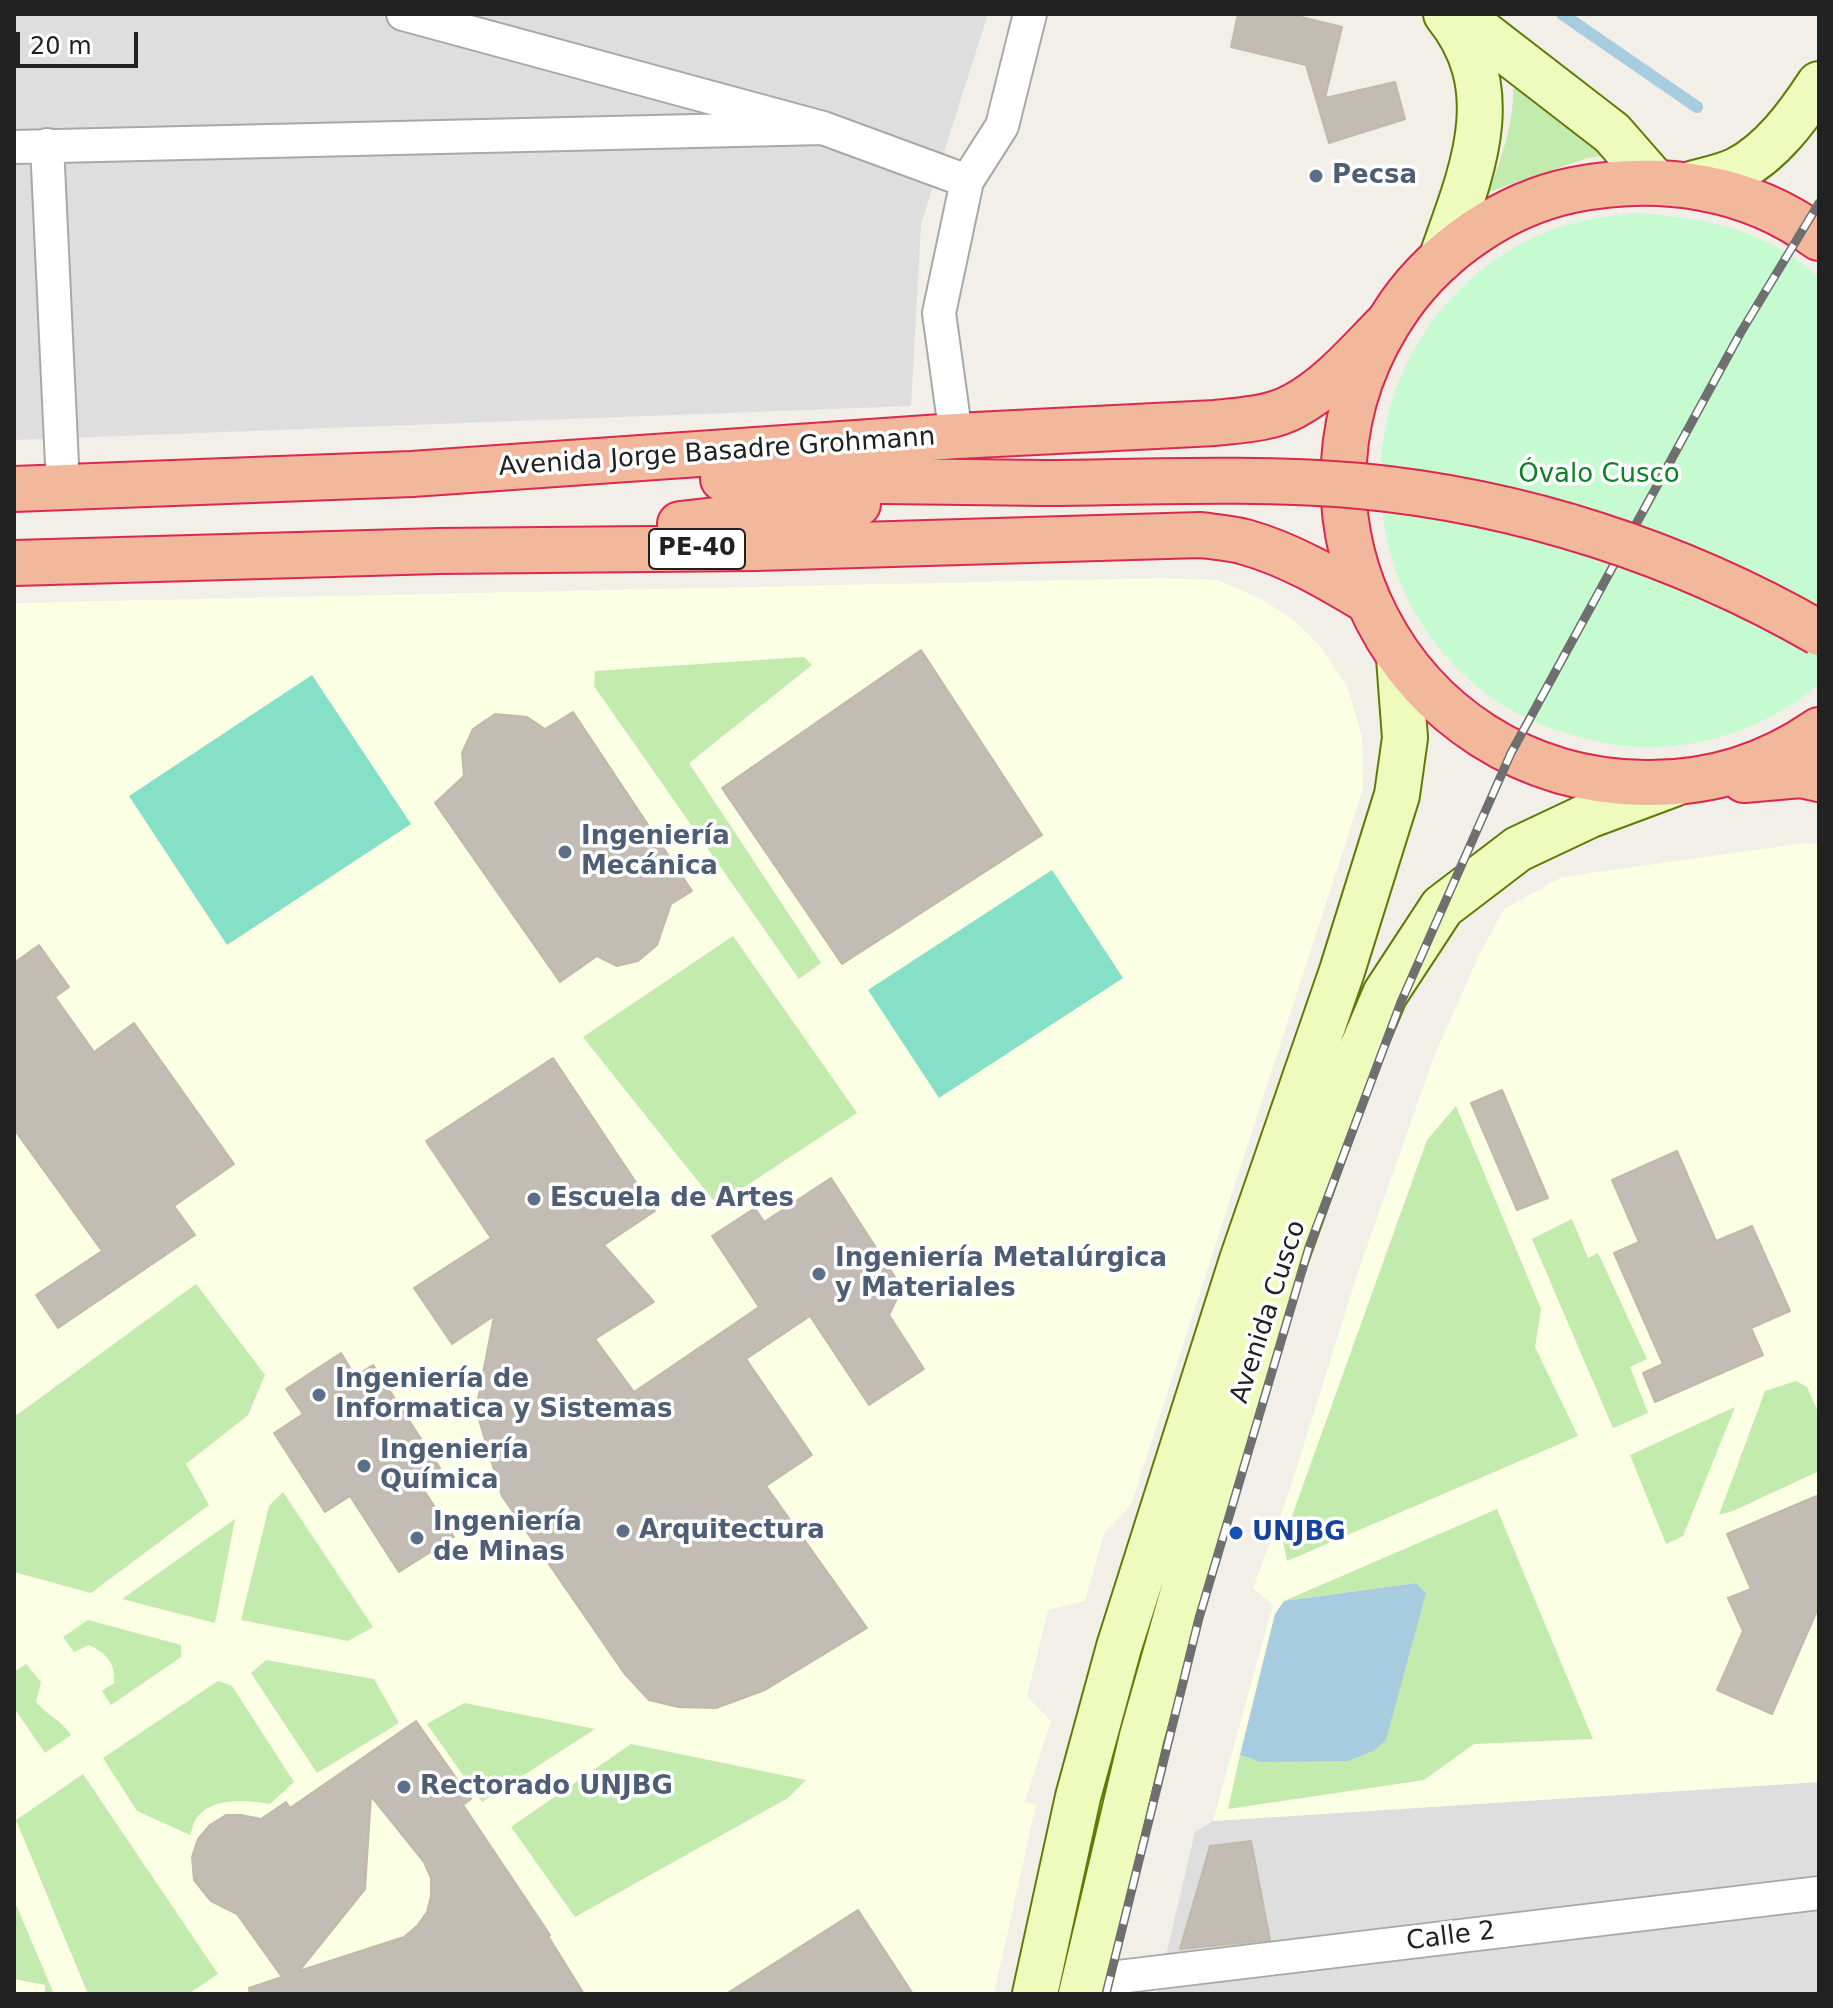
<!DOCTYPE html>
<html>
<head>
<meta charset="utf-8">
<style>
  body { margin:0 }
  #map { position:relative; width:1833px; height:2008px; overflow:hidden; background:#f1efe8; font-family:"DejaVu Sans",sans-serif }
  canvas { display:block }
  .frame { position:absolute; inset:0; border:16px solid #212121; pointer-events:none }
  .scale { position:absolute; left:16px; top:32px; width:122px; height:36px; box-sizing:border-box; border:4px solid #212121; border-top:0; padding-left:10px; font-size:24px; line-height:28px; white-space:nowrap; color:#212121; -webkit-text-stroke:6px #fff; paint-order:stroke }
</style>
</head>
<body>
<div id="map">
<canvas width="1833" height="2008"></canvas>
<div class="frame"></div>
<div class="scale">20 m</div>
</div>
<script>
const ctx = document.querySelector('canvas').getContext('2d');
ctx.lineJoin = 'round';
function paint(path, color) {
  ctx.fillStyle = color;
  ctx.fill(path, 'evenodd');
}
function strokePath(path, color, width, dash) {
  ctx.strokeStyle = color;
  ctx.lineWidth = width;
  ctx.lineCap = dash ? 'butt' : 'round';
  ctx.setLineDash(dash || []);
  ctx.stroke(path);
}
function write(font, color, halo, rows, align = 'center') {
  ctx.font = font + ' "DejaVu Sans",sans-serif';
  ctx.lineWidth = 7;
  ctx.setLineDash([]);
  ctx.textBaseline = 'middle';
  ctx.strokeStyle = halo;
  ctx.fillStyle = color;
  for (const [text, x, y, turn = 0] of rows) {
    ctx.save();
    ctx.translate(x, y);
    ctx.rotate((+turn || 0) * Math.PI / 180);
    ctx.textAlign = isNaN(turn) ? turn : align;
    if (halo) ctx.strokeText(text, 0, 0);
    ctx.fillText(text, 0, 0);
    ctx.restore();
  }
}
const residential = new Path2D(`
  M14,14H988L921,224L911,406L14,440Z
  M1819,1782V1994H1157L1195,1832L1213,1821Z`);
const education = new Path2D(`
  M1162,578L1218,580L1263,600L1294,620L1319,645L1347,686L1362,736L1363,789L1131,1505L1104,1533L1085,1601L1048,1610L1027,1696L1051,1721L1025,1801L1036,1805L994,1994H14V603Z
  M1805,843L1819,844V1782L1213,1821L1273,1605L1253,1588L1289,1492L1358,1272L1435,1054L1480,953L1504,909L1562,877Z`);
const grass = new Path2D(`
  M1513,76L1611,155L1587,158L1489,192C1503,154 1516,118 1513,76Z
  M804,657L812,665L689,763L821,963L799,979L594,686L595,671Z
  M733,936L857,1113L717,1205L583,1037Z
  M1456,1106L1541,1309L1535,1347L1578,1436L1287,1561L1283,1541L1427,1140Z
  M1572,1219L1588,1258L1598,1253L1647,1359L1630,1367L1648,1413L1613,1428L1532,1239Z
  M196,1284L265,1375L248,1415L186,1464L209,1505L91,1593L14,1572V1417Z
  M1796,1381L1807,1387L1819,1414V1471L1733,1511L1719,1515L1765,1391Z
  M1735,1407L1683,1536L1666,1544L1630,1455Z
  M283,1492L373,1627L348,1641L241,1620L269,1506Z
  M1497,1509L1593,1739L1474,1744L1424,1780L1228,1809L1240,1755L1260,1762L1416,1583L1284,1601Z
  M235,1519L215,1623L122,1599Z
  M88,1620L181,1645V1657L111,1705L102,1691L114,1683C115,1662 107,1654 89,1645L74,1652L63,1637Z
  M266,1660L374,1679L399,1723L317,1773L251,1673Z
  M26,1664L41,1682L36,1702C48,1716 61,1720 71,1735L45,1753L14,1708V1672Z
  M218,1681L232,1686L294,1782L270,1804C247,1800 214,1797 197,1817C194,1821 192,1830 190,1835L137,1811L103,1758Z
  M464,1703L595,1729L482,1802L427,1724Z
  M631,1744L806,1780L788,1798L575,1917L511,1827Z
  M83,1774L218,1974L188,1994H88L16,1820Z
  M14,1900L54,1994H45V1985L14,1979Z`);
const park = new Path2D(`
  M1637,213C1706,218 1766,229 1819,278V684C1761,733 1680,758 1605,743C1563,734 1523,721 1488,695C1370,607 1346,441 1431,323C1461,282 1505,246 1554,229C1581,219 1609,216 1637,213Z`);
const pitch = new Path2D(`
  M312,675L411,824L227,945L129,796Z
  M1052,870L1123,978L939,1098L868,990Z`);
const water = new Path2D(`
  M1416,1583L1426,1593L1386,1740L1373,1751L1348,1761L1260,1762L1240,1755L1275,1614L1284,1601Z`);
const stream = new Path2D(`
  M1562,14L1697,107`);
const building = new Path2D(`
  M1238,14H1289L1342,27L1325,98L1395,82L1405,119L1329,143L1306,65L1231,47Z
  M921,650L1042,835L842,964L722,788Z
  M573,712L692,891L671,904L657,945L638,961L617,966L597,956L560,982L435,803L464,776L462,753L473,729L495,714L527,717L545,729Z
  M39,945L69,987L55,997L94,1052L134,1023L234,1164L174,1206L195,1235L58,1328L36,1295L102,1251L14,1129V963Z
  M553,1058L655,1211L604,1245L654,1302L595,1339L634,1392L759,1307L712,1236L755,1208L764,1222L831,1178L902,1288L889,1315L924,1369L869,1405L810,1316L746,1359L812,1455L766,1486L867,1628L765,1690L716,1708L678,1707L649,1700L624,1673L502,1496L476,1410L494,1316L452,1344L414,1288L491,1238L426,1141Z
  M1502,1090L1548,1198L1517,1210L1471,1103Z
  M1677,1151L1716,1241L1752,1226L1790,1311L1751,1328L1763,1355L1655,1402L1643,1373L1663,1364L1614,1253L1639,1242L1612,1180Z
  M341,1353L355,1376L373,1365L440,1468L418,1481L454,1537L399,1572L350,1496L325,1512L274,1433L303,1414L286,1389Z
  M1819,1495V1606L1772,1714L1717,1690L1743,1631L1728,1598L1751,1589L1727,1534Z
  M416,1721L471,1799L463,1805L550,1935L548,1936L584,1994H250L249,1988L282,1977L237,1914L211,1901L194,1880L192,1857L198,1839L210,1825L226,1815H241L261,1819L286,1802L290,1808ZM371,1796L424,1862L431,1878V1896L427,1912L417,1926L404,1937L299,1971L365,1889Z
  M1251,1841L1270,1940L1180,1949L1210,1846Z
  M858,1910L913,1994H726Z`);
const minor = new Path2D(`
  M403,14L823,128L967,181
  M47,145L63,486
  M14,147L823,128
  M956,436L939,313L967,181L1002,126L1030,14
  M1083,1985L1110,1978L1819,1893`);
const secondary = new Path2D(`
  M1458,14L1612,133L1654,181
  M1688,185C1704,180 1723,177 1737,170C1772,152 1798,116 1819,84
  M1441,259C1470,176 1509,91 1446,14
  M1035,1994L1078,1797L1119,1647L1242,1260L1342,971L1397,795L1405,738L1399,658
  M1081,1994L1142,1736L1220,1461L1282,1267L1357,1060L1385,994L1442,907L1518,849L1588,816L1674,784`);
const trunk = new Path2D(`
  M1819,238C1748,185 1658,173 1573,190C1505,204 1440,249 1400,305C1258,507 1399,780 1645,783C1708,784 1767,766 1819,730
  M723,479L1045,483
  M14,489L412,474L956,436L1215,423C1241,420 1271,419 1294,406C1330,387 1359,352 1387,324
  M680,524L858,504
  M14,563L439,551L756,548L1201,535C1215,537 1231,538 1245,542C1288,554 1328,577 1366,600
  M1744,780L1801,775L1819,779`);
const rail = new Path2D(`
  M1106,1994L1199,1618L1309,1247L1401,1002L1511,753L1741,332L1819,203`);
const trunkBridge = new Path2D(`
  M1045,483C1150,482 1256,477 1360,486C1520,501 1680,553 1819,633`);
const markers = [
  [1316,176,8,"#5c6f8a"],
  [565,852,8,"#5c6f8a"],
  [534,1199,8,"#5c6f8a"],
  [819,1274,8,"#5c6f8a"],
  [319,1395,8,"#5c6f8a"],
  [364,1466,8,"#5c6f8a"],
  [623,1531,8,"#5c6f8a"],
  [1236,1533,8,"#1a4fb4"],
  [417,1538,8,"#5c6f8a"],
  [404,1787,8,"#5c6f8a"]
];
const shields = [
  [697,549,96]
];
const shieldNames = [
  ["PE-40",697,549]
];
const serviceNames = [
  ["Pecsa",1332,176],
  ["Ingeniería",581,837],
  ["Mecánica",581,867],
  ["Escuela de Artes",550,1199],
  ["Ingeniería Metalúrgica",835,1259],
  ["y Materiales",835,1289],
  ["Ingeniería de",335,1380],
  ["Informatica y Sistemas",335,1410],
  ["Ingeniería",380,1451],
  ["Química",380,1481],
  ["Ingeniería",433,1523],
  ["de Minas",433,1553],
  ["Arquitectura",639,1531],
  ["Rectorado UNJBG",420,1787]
];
const streetNames = [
  ["Avenida Jorge Basadre Grohmann",717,453,-4],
  ["Avenida Cusco",1269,1312,-72],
  ["Calle 2",1451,1937,-7]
];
const parkNames = [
  ["Óvalo Cusco",1599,475]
];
const transitNames = [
  ["UNJBG",1252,1533]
];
paint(residential, '#dfdede');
paint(education, '#fbffe3');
paint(grass, '#c4ebae');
paint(park, '#c6fad1');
paint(pitch, '#86e0c8');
paint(water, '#a8ccdf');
strokePath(stream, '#a8ccdf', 12);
paint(building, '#c2bcb4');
strokePath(building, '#c3b8aa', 2);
strokePath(minor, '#a8a8a8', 36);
strokePath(secondary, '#607b05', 48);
strokePath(trunk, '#dc284f', 48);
strokePath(minor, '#fff', 32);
strokePath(secondary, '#effabd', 44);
strokePath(trunk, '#f2b89c', 44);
strokePath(rail, '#6f6f6f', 9);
strokePath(rail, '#fff', 6, [18]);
strokePath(trunkBridge, '#dc284f', 48, []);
strokePath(trunkBridge, '#f2b89c', 44);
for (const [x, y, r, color] of markers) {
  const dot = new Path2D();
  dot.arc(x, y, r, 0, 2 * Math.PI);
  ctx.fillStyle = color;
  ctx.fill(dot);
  strokePath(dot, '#fff', 3);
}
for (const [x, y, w] of shields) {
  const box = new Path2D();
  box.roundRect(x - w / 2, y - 20, w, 40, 6);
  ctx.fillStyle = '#fff';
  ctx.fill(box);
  strokePath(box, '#212121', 2);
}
write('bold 24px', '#212121', null, shieldNames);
write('bold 26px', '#4e5e75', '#fff', serviceNames, 'left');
write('26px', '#212121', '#fff', streetNames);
write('26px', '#0c8224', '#fff', parkNames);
write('bold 26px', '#164399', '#fff', transitNames, 'left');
</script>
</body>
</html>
